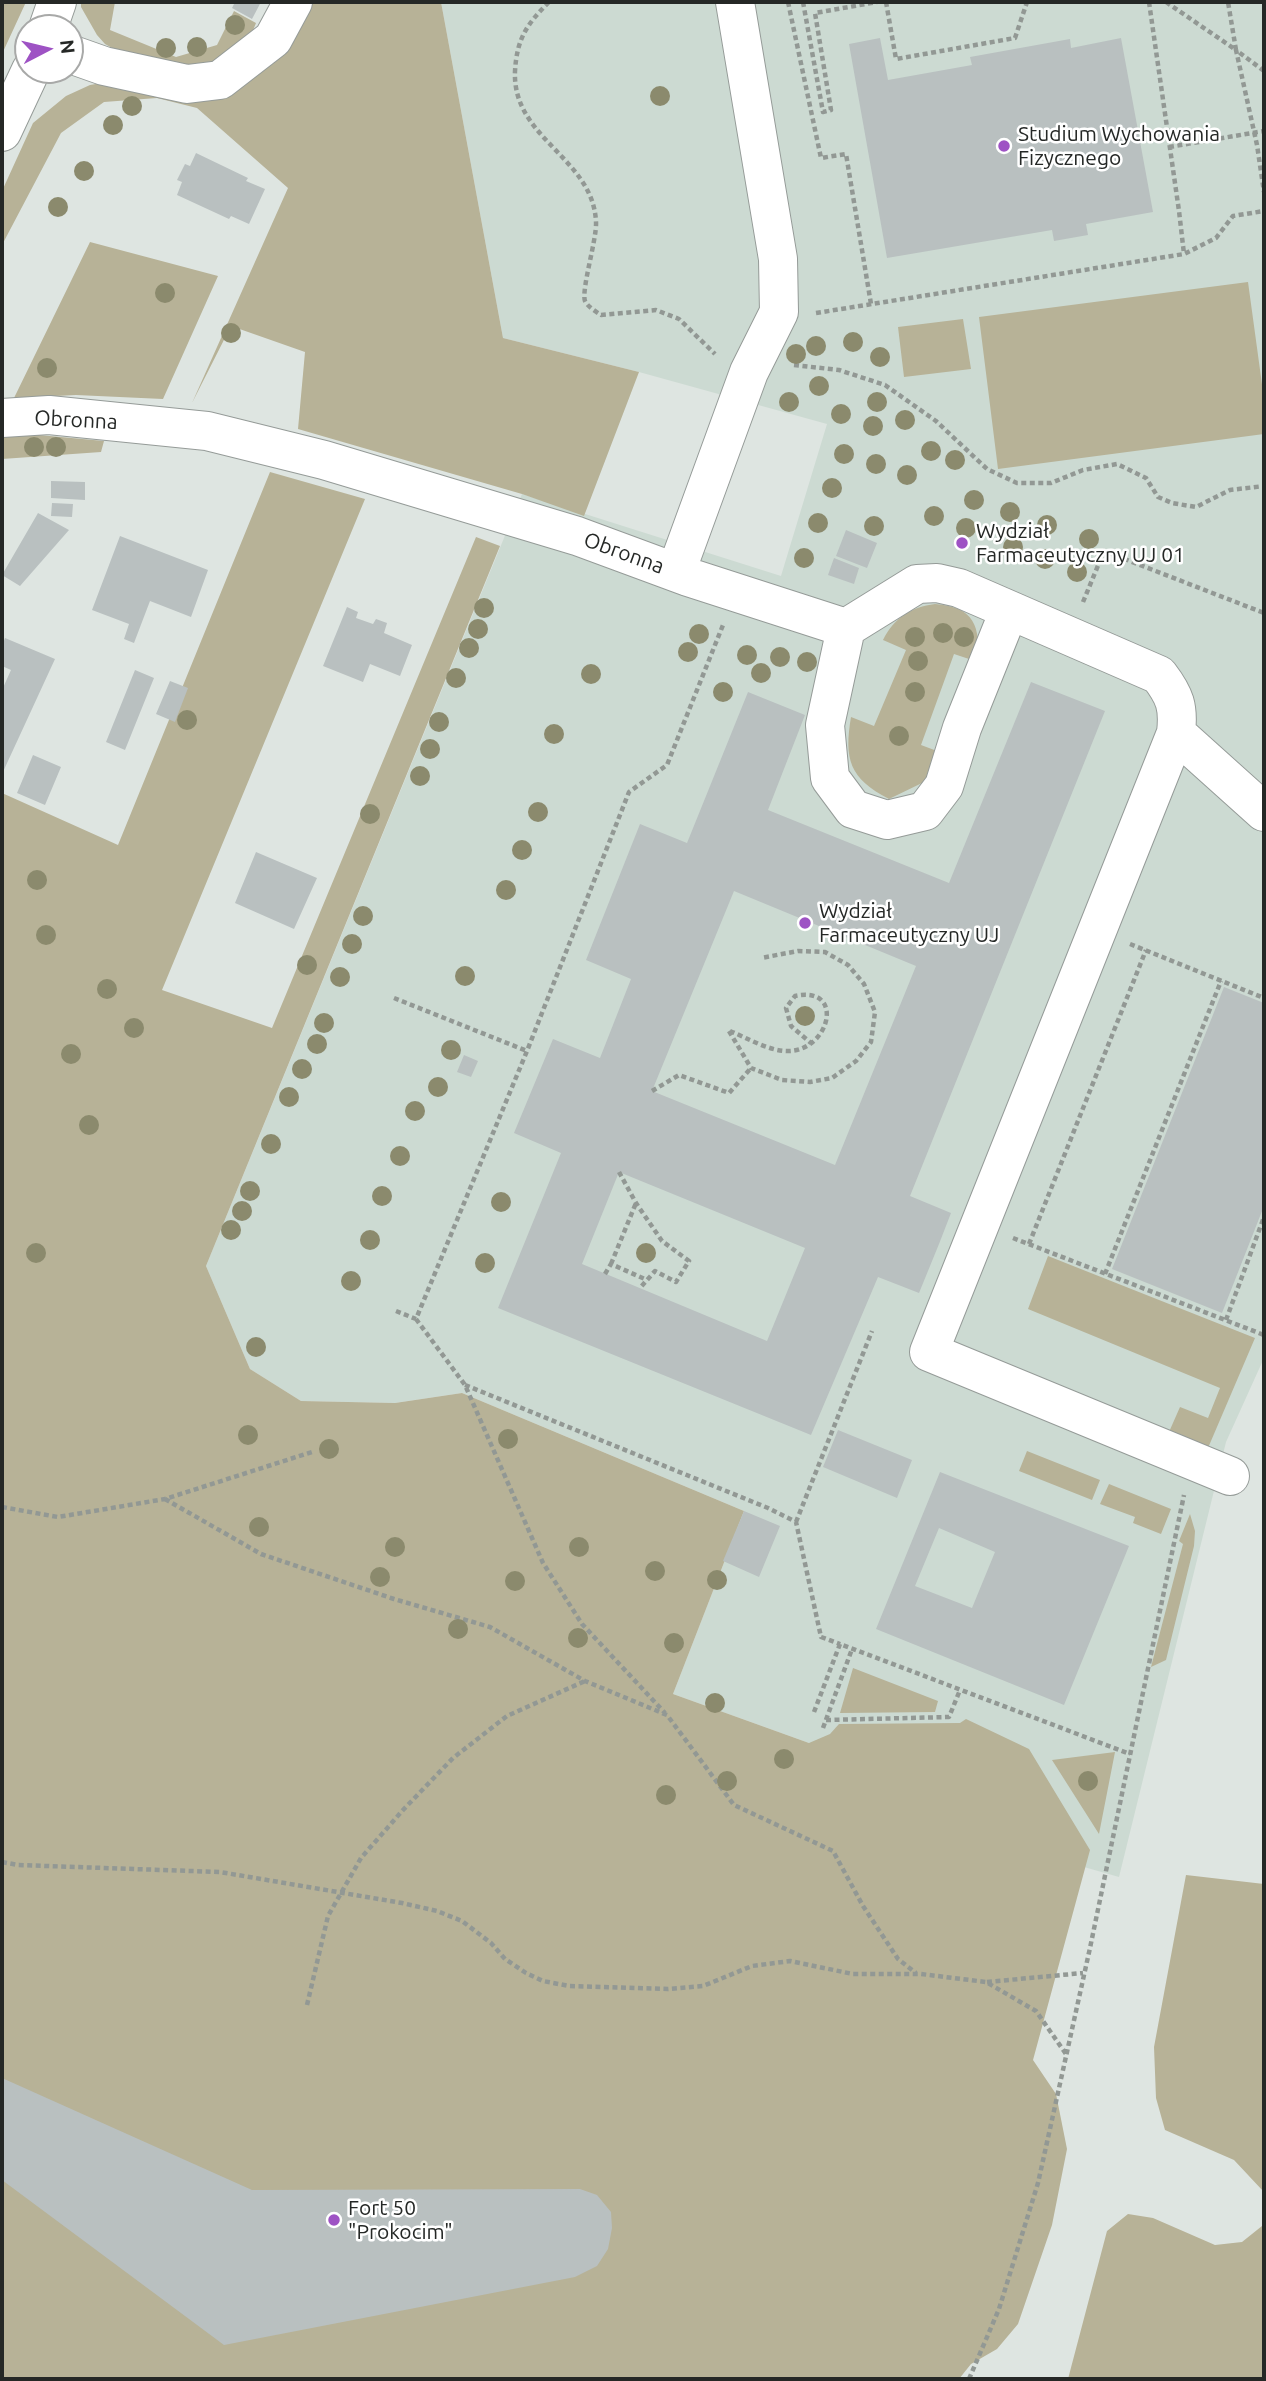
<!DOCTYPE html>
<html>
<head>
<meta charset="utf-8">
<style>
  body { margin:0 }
  #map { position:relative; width:1266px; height:2381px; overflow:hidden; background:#dee5e1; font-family:Ubuntu,sans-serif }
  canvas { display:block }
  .frame { position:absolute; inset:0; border:4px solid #252826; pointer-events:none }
  .north { position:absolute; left:14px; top:14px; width:70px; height:70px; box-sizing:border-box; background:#fff; border:2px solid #a8a9a8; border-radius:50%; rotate:83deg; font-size:19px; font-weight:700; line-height:28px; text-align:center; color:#252826 }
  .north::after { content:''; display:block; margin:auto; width:24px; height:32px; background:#9e52c4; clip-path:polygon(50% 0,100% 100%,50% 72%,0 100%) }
</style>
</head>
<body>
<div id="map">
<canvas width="1266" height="2381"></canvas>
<div class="frame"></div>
<div class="north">N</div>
</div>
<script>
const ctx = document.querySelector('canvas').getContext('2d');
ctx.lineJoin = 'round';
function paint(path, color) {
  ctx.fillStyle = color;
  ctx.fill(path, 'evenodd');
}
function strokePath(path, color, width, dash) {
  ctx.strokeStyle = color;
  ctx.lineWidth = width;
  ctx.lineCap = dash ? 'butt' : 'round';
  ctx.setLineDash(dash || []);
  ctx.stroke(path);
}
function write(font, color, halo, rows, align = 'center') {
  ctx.font = font + ' Ubuntu,sans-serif';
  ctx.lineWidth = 5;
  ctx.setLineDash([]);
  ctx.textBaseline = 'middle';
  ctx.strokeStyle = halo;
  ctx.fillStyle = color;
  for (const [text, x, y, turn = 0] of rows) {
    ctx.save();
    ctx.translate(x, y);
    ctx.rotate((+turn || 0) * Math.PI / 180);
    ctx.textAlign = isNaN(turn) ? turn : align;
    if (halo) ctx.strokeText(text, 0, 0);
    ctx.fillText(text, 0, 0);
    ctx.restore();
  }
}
const built = new Path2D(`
  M441,2H1264V1358L1226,1442L1119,1877L1084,1867L809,1743L673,1694L744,1511L462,1393L395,1403L301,1401L250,1369L206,1266L522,494L781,576L827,424L639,372L503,338Z`);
const green = new Path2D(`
  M2,2H26L2,54Z
  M81,2H115L110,30L176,57L217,45L234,11L256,23L250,38L215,63L195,68L121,53L105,44L97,35L81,7Z
  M309,2H441L503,338L639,372L584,516L522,494L298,429L305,352L231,326L192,403L288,188L197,108L157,98L104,102L61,133L2,245V191L33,123L66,96L90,85L113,81L182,95Z
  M90,242L218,276L163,399L76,395L14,398Z
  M1248,282L1264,399V434L998,469L979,317Z
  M963,319L971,369L904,377L898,327Z
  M39,435L104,441L101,452L2,459V436Z
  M270,472L365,499L162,990L272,1028L476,537L500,546L206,1266L250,1369L301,1401L395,1403L462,1393L744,1511L673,1694L809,1743L830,1734L839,1724L960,1723L966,1719L1029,1749L1090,1850L1033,2060L1056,2094L1067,2149L1052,2225L1018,2324L997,2349L971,2364L959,2379H2V793L118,845Z
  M935,604C975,607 980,626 978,662L954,654L921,745L945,754L922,783L889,799C849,778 844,759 851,717L874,726L906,650L883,640C894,618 911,607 935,604Z
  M1048,1256L1255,1338L1208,1448L1169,1432L1180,1407L1208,1418L1220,1388L1028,1309Z
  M1027,1451L1100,1480L1092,1500L1019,1471Z
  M1109,1484L1171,1509L1161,1534L1133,1523L1135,1517L1100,1504Z
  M1190,1514L1195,1531L1194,1546L1166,1660L1151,1667L1183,1544L1179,1541Z
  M853,1668L938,1701L935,1712L840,1713Z
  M1115,1752L1099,1834L1052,1760Z
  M1186,1875L1264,1884V2379H1068L1107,2231L1128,2214L1153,2218L1215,2245L1242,2242L1262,2226L1263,2191L1234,2160L1165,2130L1156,2098L1154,2047Z`);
const building = new Path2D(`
  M235,2H261L252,19L232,8Z
  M880,38L888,80L972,65L970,57L1070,39L1071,48L1121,38L1153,212L1086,224L1088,235L1054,241L1052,230L887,258L849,44Z
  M196,153L248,178L246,181L265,189L249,224L231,216L229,219L177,195L182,182L177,180L185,164L190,166Z
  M51,481L85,482V500L51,498Z
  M52,503L73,504L72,517L51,516Z
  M38,513L69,530L20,586L2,575Z
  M846,530L877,543L867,568L836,556Z
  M120,536L208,570L191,617L150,601L134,643L124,639L129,624L92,610Z
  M834,558L859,568L854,584L828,575Z
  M347,607L358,612L356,618L373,624L376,619L387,623L384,633L412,645L400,676L370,664L363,682L323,666Z
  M5,638L55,659L2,774V690L11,670L2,666V646Z
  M135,670L154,678L125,750L106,742Z
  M170,681L188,688L175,722L156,714Z
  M1031,682L1105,711L910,1196L951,1213L939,1244L919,1293L878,1277L811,1435L498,1308L561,1153L514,1133L553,1039L600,1058L631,979L586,960L640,824L687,843L748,692L805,715L768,810L949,883ZM734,891L916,966L835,1165L652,1091ZM619,1172L805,1248L767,1341L582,1264Z
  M33,755L61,767L45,805L17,793Z
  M256,852L317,878L294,929L235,903Z
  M1224,987L1264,1003V1206L1222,1313L1112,1269Z
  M464,1055L478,1061L471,1077L457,1072Z
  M838,1430L912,1460L897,1498L823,1467Z
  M940,1472L1129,1546L1064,1705L876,1629ZM939,1528L995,1552L972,1608L915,1586Z
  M744,1511L780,1526L759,1577L723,1561Z
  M2,2078L252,2190L580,2189L597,2195L611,2212L612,2228L608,2249L597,2266L575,2277L224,2345L2,2180Z`);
const path = new Path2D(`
  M549,2C526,25 517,39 515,71C512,139 593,157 596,222C597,239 581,290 585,301C588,307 595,311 601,315L656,310L679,319L715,354
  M788,2L821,158L846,154L871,304
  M803,2L823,112L831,110L815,13L877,2
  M886,2L896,59L1015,38L1027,2
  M1149,2L1179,211L1184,254
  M1166,2L1236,50L1228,2
  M1264,71L1236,50L1257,145L1264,192
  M1169,147L1264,131
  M816,313L1184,254L1216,238L1233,216L1264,211
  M794,365L839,370L885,385L936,421L987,469L1017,483H1051L1083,470L1117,464L1146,478L1158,497L1172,503L1196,507L1230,490L1264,486
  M1083,602L1104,551L1264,613
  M1130,944L1264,998
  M394,998L527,1051
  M729,1031L751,1068L782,1080L810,1082L832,1078L856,1061L871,1042L875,1012L864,984L848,965L825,952L798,951L761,958
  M730,1031C747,1038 769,1051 787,1051C830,1052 846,985 795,996L786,1008L791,1026L811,1043
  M652,1091L679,1075L729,1093L751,1068
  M619,1172L636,1203L662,1241L689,1261L676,1282L655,1271L640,1288
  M1013,1238L1264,1335
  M1029,1244L1146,950
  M611,1264L636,1203
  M605,1274L611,1264L647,1280
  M1105,1274L1221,981
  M396,1311L416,1319L527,1051L629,792L667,765L723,625
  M416,1319L465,1385L543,1563L582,1624L665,1713
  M1226,1320L1264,1217
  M465,1385L768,1508L796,1522L821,1637L840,1644
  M165,1499L261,1554L394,1599L490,1627L585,1681L667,1715L734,1805L833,1851L863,1906L898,1959L916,1973
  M2,1507L58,1517L165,1499L315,1451
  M796,1522L872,1331
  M814,1712L840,1644L1130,1754
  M826,1720L949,1717L960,1690
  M823,1728L852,1649
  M2,1862L18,1865L220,1872L402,1903L437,1911L462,1921L491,1943L505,1959L526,1973L543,1981L569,1986L668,1989L703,1986L752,1966L790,1961L853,1974H921L986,1982L1036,2011L1066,2054
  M987,1982L1083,1973
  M307,2005L328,1916L361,1858L403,1810L453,1758L507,1716L585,1681
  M969,2379L999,2309L1038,2183L1090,1948L1184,1495`);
const minor = new Path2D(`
  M48,28L57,2
  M70,54L104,66L187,84L220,80L273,39L293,2
  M2,132L31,70
  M2,418L49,415L207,431L324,460L577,536L688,577L846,628
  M676,572L749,372L779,312L778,259L735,2
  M846,628L917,584L937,583L959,588L1159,675C1175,696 1179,707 1176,733L929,1352L1230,1476
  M846,628L825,725L830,778L853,809L887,820L925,811L944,786L962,728L1009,611
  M1176,733L1264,812`);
const trees = [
  [235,25],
  [197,47],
  [166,48],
  [660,96],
  [132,106],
  [113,125],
  [84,171],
  [58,207],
  [165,293],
  [231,333],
  [853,342],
  [816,346],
  [796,354],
  [880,357],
  [47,368],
  [819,386],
  [789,402],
  [877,402],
  [841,414],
  [905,420],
  [873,426],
  [34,447],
  [56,447],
  [931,451],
  [844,454],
  [955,460],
  [876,464],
  [907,475],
  [832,488],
  [974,500],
  [1010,512],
  [934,516],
  [818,523],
  [1047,525],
  [874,526],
  [966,528],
  [1089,539],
  [1013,547],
  [804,558],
  [1045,559],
  [1077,572],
  [484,608],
  [478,629],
  [943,633],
  [699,634],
  [915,637],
  [964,637],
  [469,648],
  [688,652],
  [747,655],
  [780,657],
  [918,661],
  [807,662],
  [761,673],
  [591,674],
  [456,678],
  [723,692],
  [915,692],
  [187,720],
  [439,722],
  [554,734],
  [899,736],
  [430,749],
  [420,776],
  [538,812],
  [370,814],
  [522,850],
  [37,880],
  [506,890],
  [363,916],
  [46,935],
  [352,944],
  [307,965],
  [465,976],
  [340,977],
  [107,989],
  [805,1016],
  [324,1023],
  [134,1028],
  [317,1044],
  [451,1050],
  [71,1054],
  [302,1069],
  [438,1087],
  [289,1097],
  [415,1111],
  [89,1125],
  [271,1144],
  [400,1156],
  [250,1191],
  [382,1196],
  [501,1202],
  [242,1211],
  [231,1230],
  [370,1240],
  [36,1253],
  [646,1253],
  [485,1263],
  [351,1281],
  [256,1347],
  [248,1435],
  [508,1439],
  [329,1449],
  [259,1527],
  [395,1547],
  [579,1547],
  [655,1571],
  [380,1577],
  [717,1580],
  [515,1581],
  [458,1629],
  [578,1638],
  [674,1643],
  [715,1703],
  [784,1759],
  [727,1781],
  [1088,1781],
  [666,1795]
];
const markers = [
  [1004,146,7,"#9e52c4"],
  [962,543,7,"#9e52c4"],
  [805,923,7,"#9e52c4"],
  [334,2220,7,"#9e52c4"]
];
const poiNames = [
  ["Studium Wychowania",1018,134],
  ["Fizycznego",1018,158],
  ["Wydział",976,531],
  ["Farmaceutyczny UJ 01",976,555],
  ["Wydział",819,911],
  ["Farmaceutyczny UJ",819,935],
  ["Fort 50",348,2208],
  ["\"Prokocim\"",348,2232]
];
const streetNames = [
  ["Obronna",76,420,3],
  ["Obronna",624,553,20]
];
paint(built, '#ccdad2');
paint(green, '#b7b297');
paint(building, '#b9c0c0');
strokePath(minor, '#959b98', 40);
strokePath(path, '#929894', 4.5, [5, 3.5]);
strokePath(minor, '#fff', 38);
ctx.fillStyle = '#8b8a6d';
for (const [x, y] of trees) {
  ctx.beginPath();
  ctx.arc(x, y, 10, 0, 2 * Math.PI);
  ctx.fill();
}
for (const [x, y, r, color] of markers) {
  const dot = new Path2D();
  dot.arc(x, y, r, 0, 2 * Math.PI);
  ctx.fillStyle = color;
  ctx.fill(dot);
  strokePath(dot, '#fff', 2.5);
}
write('21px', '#252826', '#fff', poiNames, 'left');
write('21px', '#252826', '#fff', streetNames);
</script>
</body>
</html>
